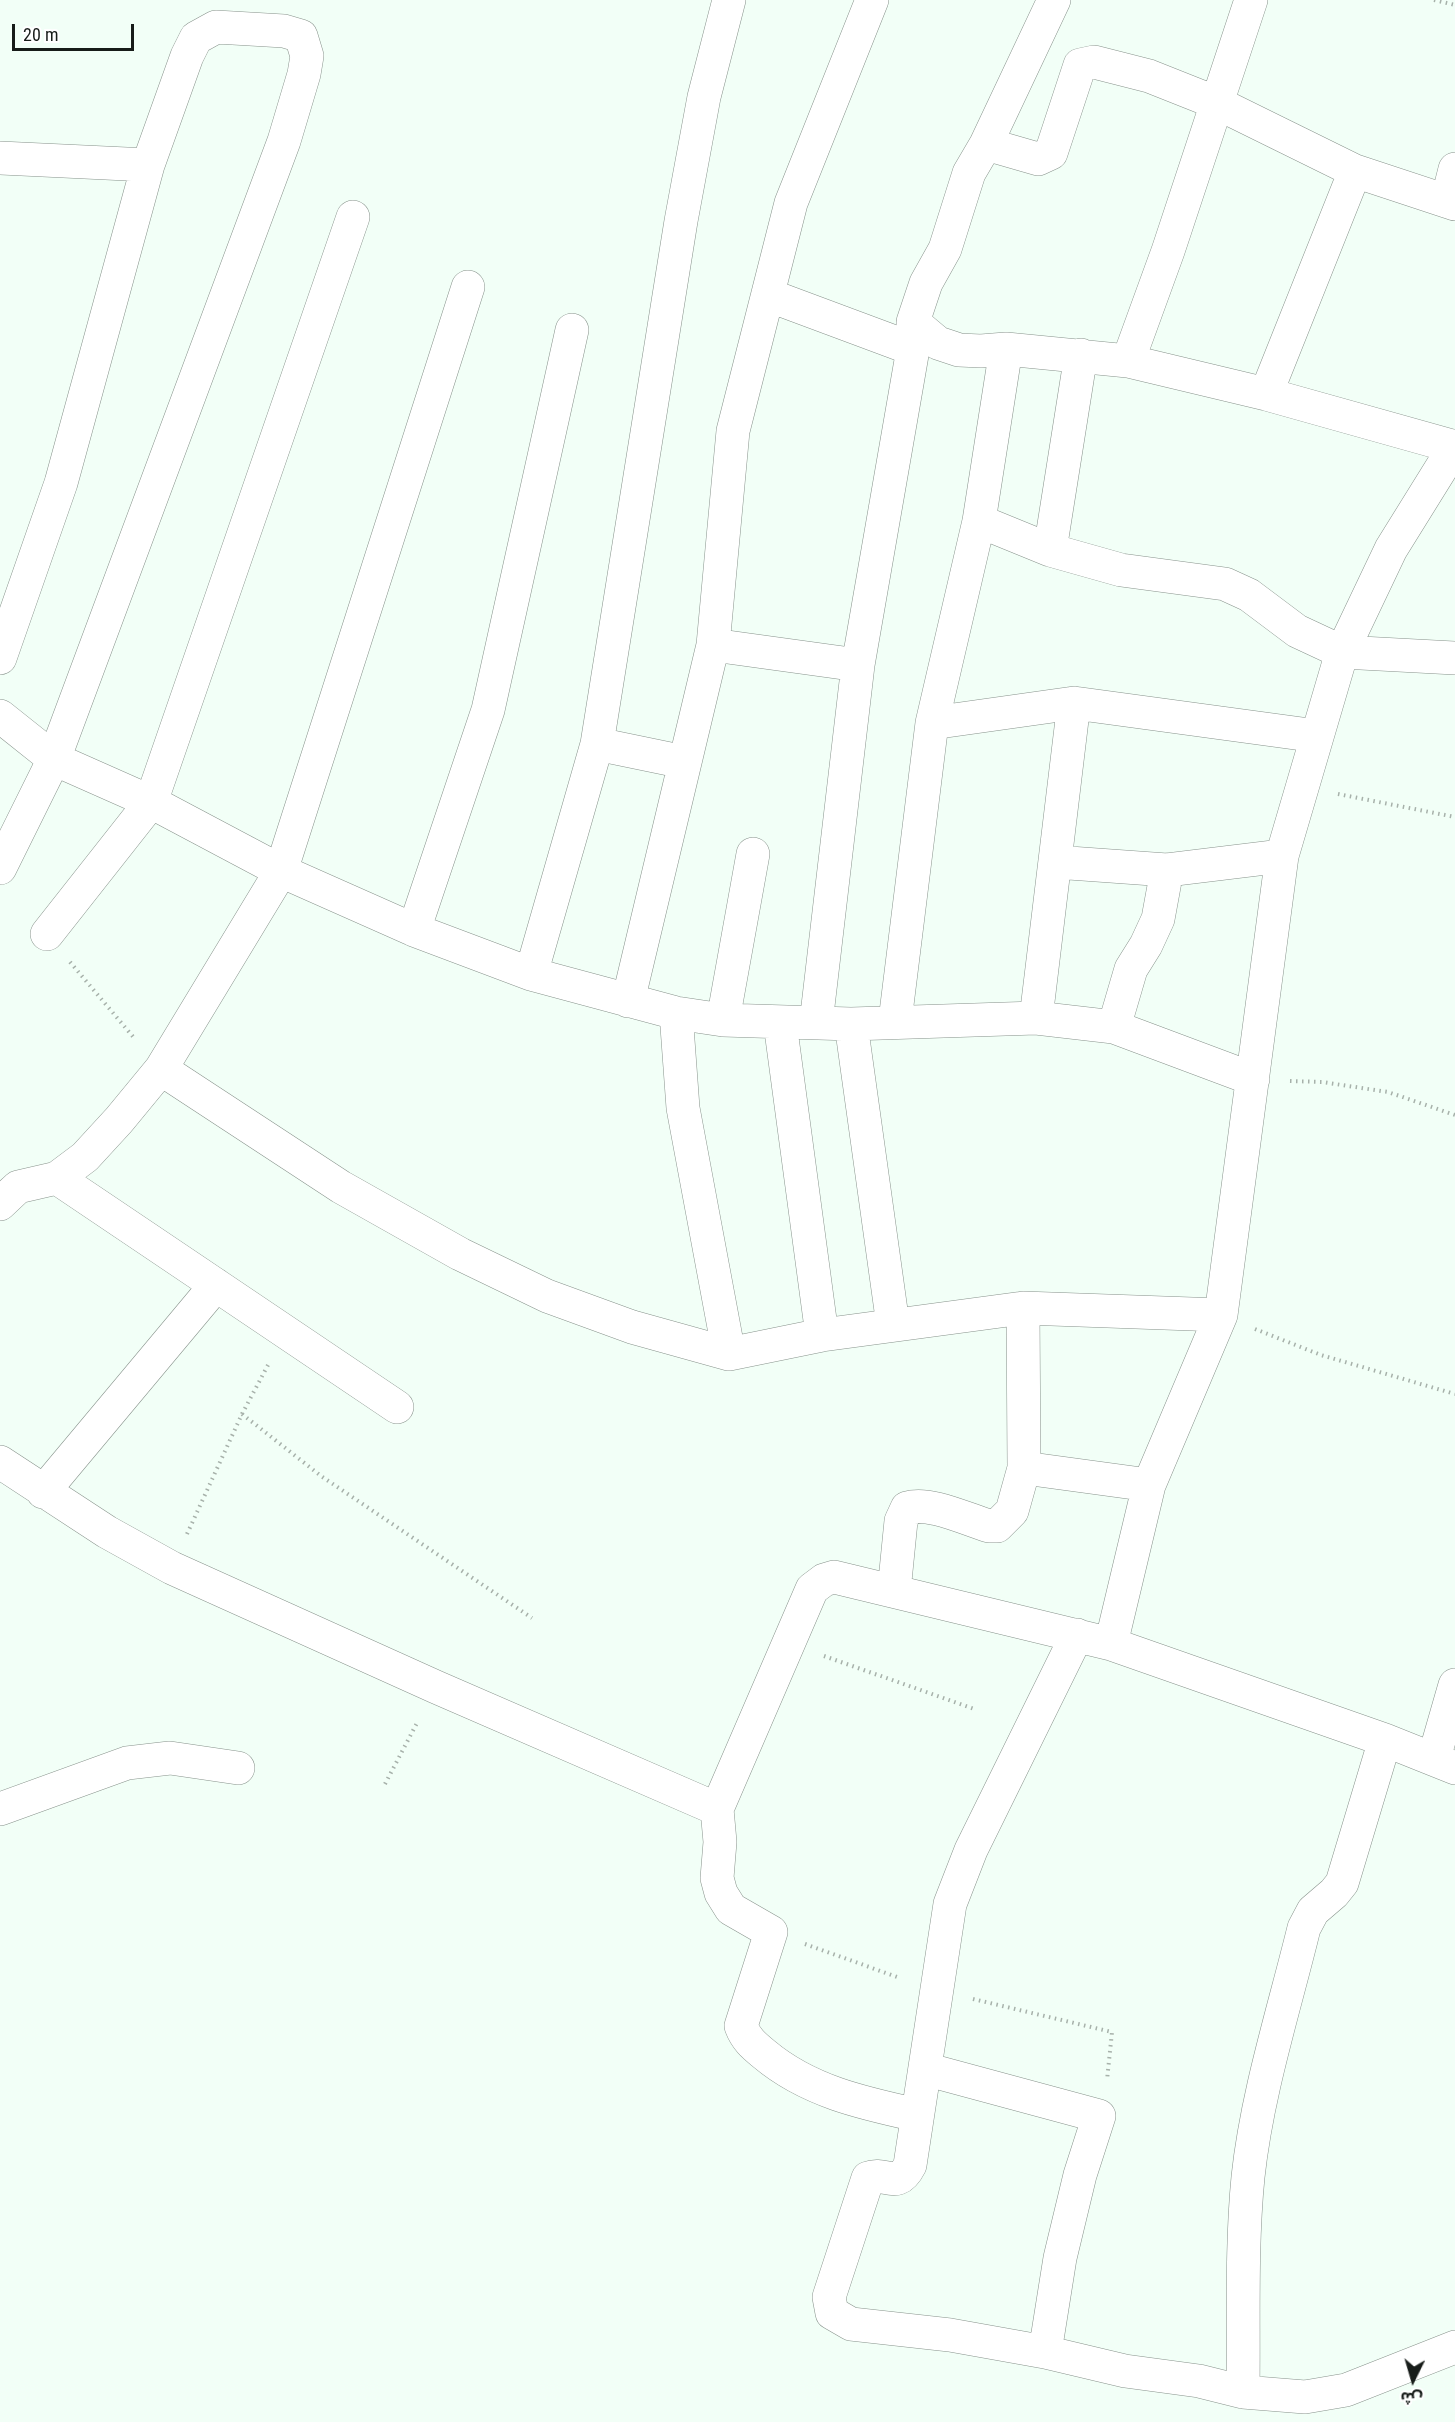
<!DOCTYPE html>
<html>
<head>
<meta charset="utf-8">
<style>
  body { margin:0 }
  #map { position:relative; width:1455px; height:2422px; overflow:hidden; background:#f2fff7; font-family:"Roboto Condensed","Noto Sans Arabic",sans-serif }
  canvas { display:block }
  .north { position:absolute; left:1383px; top:2350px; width:60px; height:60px; -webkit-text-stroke:4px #fff; paint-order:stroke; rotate:185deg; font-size:16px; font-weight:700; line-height:24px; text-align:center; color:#171c19 }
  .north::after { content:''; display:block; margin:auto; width:21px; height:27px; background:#171c19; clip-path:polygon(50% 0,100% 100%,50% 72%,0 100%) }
  .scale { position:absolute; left:12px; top:24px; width:122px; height:27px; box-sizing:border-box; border:3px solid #171c19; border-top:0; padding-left:8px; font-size:18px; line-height:21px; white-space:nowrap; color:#171c19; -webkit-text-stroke:4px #fff; paint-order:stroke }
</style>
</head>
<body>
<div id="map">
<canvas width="1455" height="2422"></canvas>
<div class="north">ش</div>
<div class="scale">20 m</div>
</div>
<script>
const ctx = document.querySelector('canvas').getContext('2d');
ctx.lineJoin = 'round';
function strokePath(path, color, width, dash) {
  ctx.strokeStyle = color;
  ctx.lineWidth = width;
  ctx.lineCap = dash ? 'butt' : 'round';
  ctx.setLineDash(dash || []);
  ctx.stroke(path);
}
const path = new Path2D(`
  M1434,0L1455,5
  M1338,794L1455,817
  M70,962L135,1039
  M1290,1081L1322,1082L1388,1092L1455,1115
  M1255,1329L1321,1355L1455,1394
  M242,1414L321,1476L532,1618
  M187,1534L242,1414L268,1365
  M824,1656L974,1709
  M385,1784L418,1721
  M805,1944L900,1978
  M973,1999L1112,2032L1107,2080`);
const minor = new Path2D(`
  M986,144L1054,0
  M0,158L148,165
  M1447,201L1455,169
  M768,295L913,349
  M913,322L938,343L959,350L981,351L1006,349L1128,361L1266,394L1455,447
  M1128,361L1168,251L1251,0
  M1266,394L1355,171
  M979,521L1050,550L1121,570L1225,584L1249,595L1297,631L1342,652L1455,658
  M1050,550L1081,355
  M713,645L858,665
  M0,658L61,483L148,165L187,56L196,38L216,27L284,31L301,36L307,56L304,74L284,141L54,759L0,868
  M0,716L54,759L151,802L281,871L414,930L531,974L676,1013L723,1020L851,1024L1036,1018L1114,1027L1253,1079
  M932,723L1074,703L1317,736
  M597,744L684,762
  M1055,862L1167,870L1282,856
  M414,930L488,710L572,330
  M47,934L151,802L353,217
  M531,974L597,744L681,221L704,97L729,0
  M628,1001L713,645L733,431L791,203L872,0
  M676,1013L683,1108L729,1354
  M1036,1018L1074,703
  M723,1020L753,854
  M895,1021L932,723L979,521L1006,349
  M780,1023L822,1335
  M816,1023L858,665L913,349V322L926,283L945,249L969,173L986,144L1038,159L1051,153L1080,65L1094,62L1149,76L1217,103L1355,171L1455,204
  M851,1024L893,1325
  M1114,1027L1131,969L1146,945L1158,919L1167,870
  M161,1069L341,1187L460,1254L547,1296L632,1327L729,1354L822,1335L1023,1308L1221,1315
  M57,1178L397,1407
  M0,1204L18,1187L57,1178L85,1157L119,1120L161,1069L281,871L468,287
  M0,1462L107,1532L172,1568L436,1687L717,1809
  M1024,1468L1149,1485
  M43,1492L216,1285
  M894,1591L901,1521L907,1508C929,1501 966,1519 989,1526H997L1012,1511L1024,1468L1023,1308
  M1077,1635L971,1850L950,1904L910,2165C897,2191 886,2171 868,2178L829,2297L832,2313L851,2324L950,2335L1045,2352L1125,2371L1199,2381L1243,2392L1305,2397L1346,2390L1455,2347
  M1111,1644L1149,1485L1221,1315L1282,856L1342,652L1391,549L1455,446
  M1434,1758L1455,1685
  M0,1809L127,1763L170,1758L238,1768
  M925,2069L1099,2116L1080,2175L1060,2258L1045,2352
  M917,2115C862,2103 808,2091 764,2054C753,2045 746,2039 741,2026L771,1932L731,1909L721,1893L717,1878L720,1842L717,1809L812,1589L824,1580L834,1577L1111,1644L1385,1740L1455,1768
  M1243,2392C1244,2321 1241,2248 1248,2177C1257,2093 1284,2010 1304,1928L1313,1911L1334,1893L1342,1883L1385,1740`);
strokePath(minor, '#88938c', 34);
strokePath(path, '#a7b1aa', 4, [1.5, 4.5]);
strokePath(minor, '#fff', 33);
</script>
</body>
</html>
